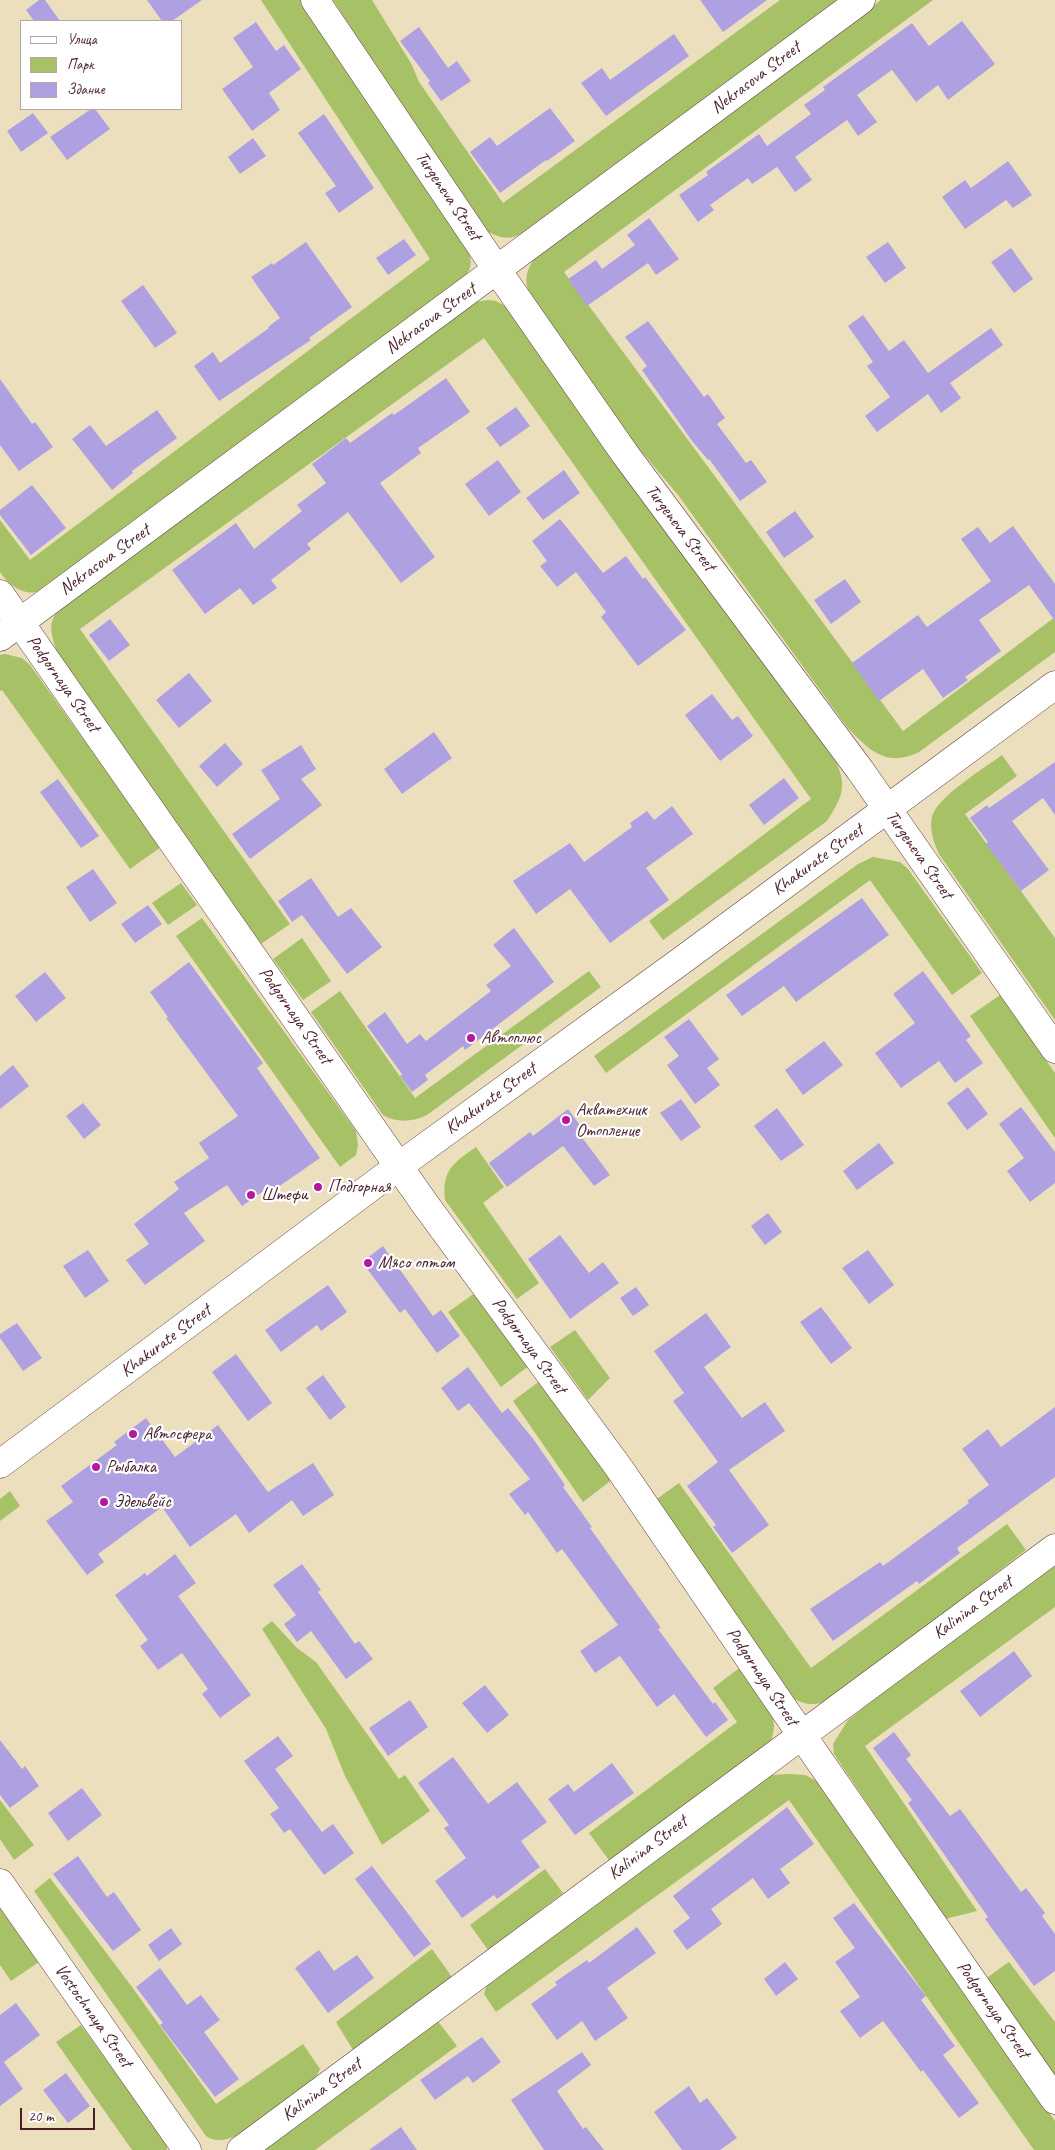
<!DOCTYPE html>
<html>
<head>
<meta charset="utf-8">
<style>
  body { margin:0 }
  #map { position:relative; width:1055px; height:2150px; overflow:hidden; background:#ecdfbe; font-family:Caveat,sans-serif }
  canvas { display:block }
  .legend { position:absolute; left:20px; top:20px; width:162px; height:90px; box-sizing:border-box; background:#fff; border:1px solid #b7a5aa; margin:0; padding:6px 9px; list-style:none; font-size:15px; color:#4a1f2b }
  .legend li { display:flex; align-items:center; gap:10px; height:25px }
  .legend b { width:25px; border:1px solid #b7a5aa }
  .scale { position:absolute; left:20px; top:2108px; width:75px; height:22px; box-sizing:border-box; border:2px solid #4a1f2b; border-top:0; padding-left:6px; font-size:15px; line-height:18px; white-space:nowrap; color:#4a1f2b; -webkit-text-stroke:4px #fff; paint-order:stroke }
</style>
</head>
<body>
<div id="map">
<canvas width="1055" height="2150"></canvas>
<ul class="legend">
<li><b style="height:6px;background:#fff"></b>Улица</li>
<li><b style="height:14px;background:#a7c167"></b>Парк</li>
<li><b style="height:14px;background:#afa1e1"></b>Здание</li>
</ul>
<div class="scale">20 m</div>
</div>
<script>
const ctx = document.querySelector('canvas').getContext('2d');
ctx.lineJoin = 'round';
function paint(path, color) {
  ctx.fillStyle = color;
  ctx.fill(path, 'evenodd');
}
function strokePath(path, color, width, dash) {
  ctx.strokeStyle = color;
  ctx.lineWidth = width;
  ctx.lineCap = dash ? 'butt' : 'round';
  ctx.setLineDash(dash || []);
  ctx.stroke(path);
}
function write(font, color, halo, rows, align = 'center') {
  ctx.font = font + ' Caveat,sans-serif';
  ctx.lineWidth = 4.5;
  ctx.setLineDash([]);
  ctx.textBaseline = 'middle';
  ctx.strokeStyle = halo;
  ctx.fillStyle = color;
  for (const [text, x, y, turn = 0] of rows) {
    ctx.save();
    ctx.translate(x, y);
    ctx.rotate((+turn || 0) * Math.PI / 180);
    ctx.textAlign = isNaN(turn) ? turn : align;
    if (halo) ctx.strokeText(text, 0, 0);
    ctx.fillText(text, 0, 0);
    ctx.restore();
  }
}
const green = new Path2D(`
  M261,0H303L469,252C475,273 465,275 450,288L40,591C24,597 8,584 0,572V520L30,560L430,259Z
  M333,0H372L412,65L419,82L503,203L780,0H842L523,233C510,240 501,239 487,231L396,97Z
  M881,0H933L564,272L903,731L1055,617V652L919,752C886,768 869,750 847,727L678,495L636,445L531,296C520,276 531,261 545,246Z
  M488,300L496,301L505,306L637,493L836,762C848,787 841,799 827,821L663,940L649,921L811,799L484,338L80,629L290,924L261,944L56,650C50,628 47,622 63,605L476,302Z
  M5,654L22,658L30,665L161,847L130,869L2,690L0,691V655Z
  M1002,755L1017,776L965,814L1055,938V1020L939,854C934,843 929,830 932,817C936,797 985,768 1002,755Z
  M873,857L900,862L908,869L982,973L952,995L870,880L606,1073L594,1056L858,864Z
  M181,883L197,905L168,925L152,903Z
  M202,918L356,1131L358,1145L356,1155L340,1167L176,936Z
  M302,938L331,981L303,1000L273,959Z
  M589,971L601,987L427,1115C413,1122 396,1123 383,1115L311,1012L340,991L415,1098Z
  M1000,995L1055,1073V1138L970,1016Z
  M476,1147L504,1187L483,1203L539,1283L517,1299L445,1200C442,1170 453,1163 476,1147Z
  M475,1293L530,1365L501,1387L448,1312Z
  M575,1330L610,1378L588,1400L550,1347Z
  M541,1380L613,1479L583,1502L513,1401Z
  M679,1483L811,1668L1007,1524L1026,1550L833,1698C816,1707 804,1706 788,1695L654,1501Z
  M10,1491L20,1506L0,1521V1499Z
  M1055,1561V1607L865,1746L977,1911L945,1919L834,1754L833,1744L848,1720L990,1608Z
  M272,1621L297,1648L316,1662L399,1779L405,1775L430,1811L382,1845L345,1776L326,1729L262,1629Z
  M742,1666C759,1690 787,1718 767,1748L611,1863L589,1833L737,1722L713,1688Z
  M790,1774L805,1775L819,1782L1055,2121V2150H1034L789,1800L496,2012L484,1994L488,1981L754,1785L771,1775Z
  M0,1800L34,1845L14,1860L0,1839Z
  M545,1869L563,1893L488,1950L470,1925Z
  M50,1878L132,1987L216,2104L303,2044L320,2069L315,2079L238,2135C226,2140 217,2143 206,2136L34,1891Z
  M0,1907L39,1962L11,1981L0,1965Z
  M432,1949L452,1977L353,2050L336,2022Z
  M1009,1962L1055,2022V2082L985,1979Z
  M437,2020L457,2046L315,2150H253Z
  M81,2025L167,2144V2150H132L56,2042Z`);
const building = new Path2D(`
  M39,0H45L60,21H34L26,10Z
  M147,0H202L172,21H162Z
  M700,0H767L723,32Z
  M962,21L995,64L948,100L938,85L916,102L892,70L857,95L877,122L858,136L847,120L795,157L812,180L795,192L777,167L752,184L748,178L710,205L714,210L698,222L679,195L708,175L706,172L759,134L767,146L811,114L804,105L825,90L823,87L912,23L929,46Z
  M256,22L276,51L284,45L301,69L269,93L280,110L252,131L222,89L253,67L233,38Z
  M419,27L448,68L457,61L471,81L441,101L428,83L430,81L400,41Z
  M674,34L689,56L606,116L581,83L602,68L610,80Z
  M550,108L575,141L547,161L546,160L500,193L470,152L490,137L497,146Z
  M91,109H95L110,129L67,160L50,137Z
  M33,113L48,133L21,152L7,131Z
  M324,114L374,188L339,213L325,193L336,186L298,133Z
  M253,138L266,156L240,174L228,157Z
  M1008,161L1032,195L1013,208L1006,200L965,229L942,197L965,180L971,188Z
  M649,218L679,259L656,275L648,263L587,306L568,279L596,260L602,269L635,245L627,235Z
  M404,239L416,255L388,275L376,258Z
  M306,242L352,307L309,338L311,340L219,401L194,366L213,352L220,363L269,328L268,327L280,318L251,277L272,263L273,265Z
  M888,242L906,268L885,283L866,257Z
  M1011,248L1033,279L1014,293L991,262Z
  M143,285L177,333L155,348L121,301Z
  M863,315L889,351L904,340L928,373L991,328L1003,345L950,383L961,398L941,413L928,394L877,432L865,416L890,397L867,366L873,362L848,326Z
  M648,321L704,397L708,394L725,418L717,424L746,463L751,460L767,482L740,501L709,459L708,460L692,441L642,370L647,366L625,337Z
  M446,378L470,412L418,448L421,453L380,483L435,557L401,583L348,512L307,544L311,549L271,580L277,588L253,605L240,588L205,614L172,570L236,523L254,549L302,511L297,505L326,483L312,464L346,438L350,443L392,413L394,415Z
  M0,379L32,424L35,422L53,447L19,471L0,445Z
  M516,407L530,426L500,447L486,428Z
  M157,410L177,438L132,471L133,473L112,490L72,439L90,425L106,446Z
  M498,460L521,492L489,516L465,484Z
  M564,470L580,493L543,520L526,498Z
  M32,485L66,528L31,555L0,515V510Z
  M795,511L814,537L784,558L766,532Z
  M560,519L603,573L626,556L643,579L645,577L686,630L638,666L601,617L606,612L576,572L557,587L540,566L547,561L532,541Z
  M1013,526L1055,584V621L1029,585L979,620L1001,651L965,677L968,680L943,698L923,669L879,701L852,663L918,615L927,627L991,581L961,539L978,527L990,543Z
  M845,579L861,602L831,624L814,600Z
  M110,619L130,645L109,661L89,635Z
  M189,673L212,701L179,728L156,700Z
  M712,694L732,720L738,716L753,736L720,761L685,715Z
  M434,732L452,758L402,794L384,769Z
  M225,743L243,764L217,787L199,766Z
  M301,745L316,769L301,779L322,805L250,859L232,834L280,799L261,770Z
  M1055,762V815L1043,798L1012,821L1049,870L1021,891L986,844L988,842L970,818L987,805L989,808Z
  M784,778L799,798L764,825L749,805Z
  M58,779L99,836L81,848L40,792Z
  M672,806L693,834L646,868L669,900L610,943L570,889L536,914L513,881L570,843L584,862L632,827L630,823L647,811L654,820Z
  M93,869L117,903L90,922L66,887Z
  M311,878L338,917L351,908L382,947L347,974L302,915L292,922L278,901Z
  M862,898L889,935L796,1002L784,986L742,1016L726,995Z
  M148,905L162,924L135,943L121,924Z
  M514,928L554,982L465,1050L463,1046L425,1075L428,1080L412,1092L400,1076L402,1074L367,1026L385,1012L407,1044L420,1034L426,1041L491,991L486,985L511,966L493,945Z
  M189,962L263,1063L257,1068L320,1158L268,1194L265,1190L242,1206L227,1185L184,1213L205,1241L145,1285L126,1260L149,1244L134,1224L179,1189L174,1182L209,1158L199,1143L238,1116L166,1018L168,1017L150,992Z
  M923,971L971,1036L966,1040L983,1063L955,1083L939,1061L901,1088L875,1053L915,1023L893,994Z
  M45,972L66,998L36,1022L15,996Z
  M689,1019L719,1059L707,1068L720,1085L695,1104L667,1065L679,1056L664,1037Z
  M824,1041L843,1065L803,1095L785,1070Z
  M13,1065L29,1086L0,1109V1076Z
  M968,1087L988,1114L967,1130L947,1103Z
  M681,1099L701,1127L681,1141L660,1113Z
  M83,1103L101,1125L84,1139L66,1116Z
  M1021,1107L1055,1152V1183L1030,1202L1007,1171L1024,1158L999,1124Z
  M777,1108L804,1145L781,1161L754,1126Z
  M568,1109L586,1133L581,1136L610,1175L594,1186L563,1146L507,1187L489,1163L530,1132L533,1136Z
  M879,1143L894,1163L857,1190L843,1171Z
  M768,1213L782,1232L765,1245L751,1226Z
  M560,1235L589,1273L603,1262L619,1283L570,1319L528,1259Z
  M383,1246L433,1316L441,1310L460,1336L437,1353L405,1309L400,1313L362,1262Z
  M88,1250L109,1281L85,1298L63,1266Z
  M868,1250L894,1285L869,1304L842,1268Z
  M328,1285L347,1312L321,1331L317,1325L281,1352L265,1330Z
  M636,1287L649,1305L633,1316L620,1298Z
  M821,1307L852,1348L831,1364L800,1322Z
  M706,1313L731,1347L704,1367L742,1418L765,1402L785,1431L729,1470L769,1525L732,1553L713,1527L716,1525L687,1486L718,1462L673,1401L684,1393L654,1351Z
  M17,1323L42,1358L23,1371L0,1338V1334Z
  M236,1354L272,1403L248,1421L212,1372Z
  M468,1367L502,1413L508,1408L534,1440L565,1485L563,1487L592,1527L590,1528L661,1628L658,1629L713,1704L715,1702L728,1720L706,1737L674,1694L657,1707L620,1656L595,1673L580,1651L618,1625L562,1549L557,1553L528,1512L525,1515L509,1494L530,1479L469,1403L458,1411L441,1388Z
  M323,1375L346,1407L330,1420L306,1388Z
  M1055,1407V1477L957,1548L960,1553L919,1584L917,1581L833,1641L810,1609L880,1562L883,1566L969,1503L967,1501L989,1485L962,1449L988,1429L1001,1447Z
  M146,1418L175,1457L218,1425L268,1492L313,1463L334,1495L303,1516L292,1500L249,1533L236,1514L190,1547L162,1507L98,1554L104,1562L87,1575L46,1521L73,1502L61,1486L117,1445L114,1442Z
  M175,1554L196,1583L178,1596L251,1695L220,1718L202,1694L208,1689L182,1653L158,1670L140,1646L148,1640L115,1595L145,1573L147,1576Z
  M302,1564L321,1590L318,1592L355,1644L359,1641L373,1659L346,1679L311,1631L297,1642L284,1624L296,1615L273,1585Z
  M1014,1651L1032,1676L980,1717L960,1691Z
  M485,1685L509,1715L487,1733L462,1703Z
  M410,1700L428,1727L388,1756L369,1728Z
  M894,1732L911,1755L906,1759L950,1816L960,1809L1021,1892L1026,1888L1045,1913L1042,1916L1055,1934V1971L1034,1986L985,1919L988,1917L908,1803L912,1800L873,1748Z
  M278,1736L293,1756L275,1769L322,1832L333,1824L354,1853L324,1875L290,1829L284,1833L270,1814L279,1808L244,1761Z
  M0,1740L22,1769L25,1766L39,1786L10,1808L0,1795Z
  M453,1757L488,1804L517,1782L547,1822L521,1841L540,1867L497,1899L494,1895L462,1918L435,1881L466,1858L444,1828L449,1825L418,1783Z
  M612,1763L634,1793L575,1835L548,1799L568,1784L574,1792Z
  M82,1788L102,1815L68,1841L48,1813Z
  M787,1807L814,1844L780,1869L790,1883L768,1899L753,1878L711,1909L722,1924L687,1950L673,1931L690,1918L673,1896Z
  M78,1856L107,1897L114,1892L141,1930L113,1951L53,1874Z
  M372,1866L431,1944L414,1957L355,1879Z
  M854,1903L926,1996L921,2000L955,2046L943,2055L979,2103L959,2118L923,2070L921,2072L883,2021L860,2038L840,2011L860,1997L835,1962L855,1948L833,1918Z
  M637,1927L656,1953L607,1988L628,2018L595,2041L582,2021L557,2040L531,2004L557,1985L555,1982L587,1960L589,1963Z
  M171,1928L182,1944L159,1961L148,1945Z
  M319,1950L334,1971L357,1955L374,1978L328,2013L295,1968Z
  M785,1962L798,1979L776,1996L764,1979Z
  M160,1968L187,2005L201,1995L220,2020L204,2032L239,2079L215,2097L160,2025L163,2023L136,1987Z
  M16,2003L40,2035L4,2062L23,2089L0,2106V2015Z
  M482,2037L501,2062L473,2083L468,2076L435,2100L420,2080Z
  M582,2052L591,2065L557,2091L583,2129L586,2127L604,2150H544L511,2100Z
  M66,2073L90,2106L68,2123L43,2090Z
  M689,2086L700,2103L707,2098L737,2138L720,2150H682L654,2112Z
  M401,2127L417,2150H369Z`);
const minor = new Path2D(`
  M315,0L497,270L625,454L860,770L1055,1049
  M0,594L425,1204L619,1468L801,1734L1055,2100
  M0,637L861,0
  M0,1883L187,2150
  M241,2150L1055,1548`);
const major = new Path2D(`
  M0,1464L399,1166L681,961L1055,685`);
const markers = [
  [471,1038,5,"#b5179e"],
  [566,1120,5,"#b5179e"],
  [318,1187,5,"#b5179e"],
  [251,1195,5,"#b5179e"],
  [368,1263,5,"#b5179e"],
  [133,1434,5,"#b5179e"],
  [96,1467,5,"#b5179e"],
  [104,1502,5,"#b5179e"]
];
const streetNames = [
  ["Nekrasova Street",756,78,-37],
  ["Turgeneva Street",448,196,56],
  ["Nekrasova Street",431,319,-36],
  ["Turgeneva Street",680,528,53],
  ["Nekrasova Street",105,560,-36],
  ["Podgornaya Street",63,684,55],
  ["Turgeneva Street",919,855,55],
  ["Khakurate Street",818,860,-36],
  ["Podgornaya Street",295,1016,55],
  ["Khakurate Street",491,1099,-36],
  ["Khakurate Street",166,1341,-37],
  ["Podgornaya Street",529,1346,54],
  ["Kalinina Street",973,1608,-36],
  ["Podgornaya Street",762,1677,56],
  ["Kalinina Street",648,1848,-37],
  ["Podgornaya Street",993,2010,55],
  ["Vostochnaya Street",93,2016,55],
  ["Kalinina Street",322,2090,-36]
];
const poiNames = [
  ["Автоплюс",481,1038],
  ["Акватехник",576,1110],
  ["Отопление",576,1131],
  ["Подгорная",328,1187],
  ["Штефи",261,1195],
  ["Мясо оптом",378,1263],
  ["Автосфера",143,1434],
  ["Рыбалка",106,1467],
  ["Эдельвейс",114,1502]
];
paint(green, '#a7c167');
paint(building, '#afa1e1');
strokePath(minor, '#623c41', 29);
strokePath(major, '#623c41', 29);
strokePath(minor, '#fff', 28);
strokePath(major, '#fff', 28);
for (const [x, y, r, color] of markers) {
  const dot = new Path2D();
  dot.arc(x, y, r, 0, 2 * Math.PI);
  ctx.fillStyle = color;
  ctx.fill(dot);
  strokePath(dot, '#fff', 2);
}
write('18px', '#4a1f2b', '#fff', streetNames);
write('18px', '#4a1f2b', '#fff', poiNames, 'left');
</script>
</body>
</html>
